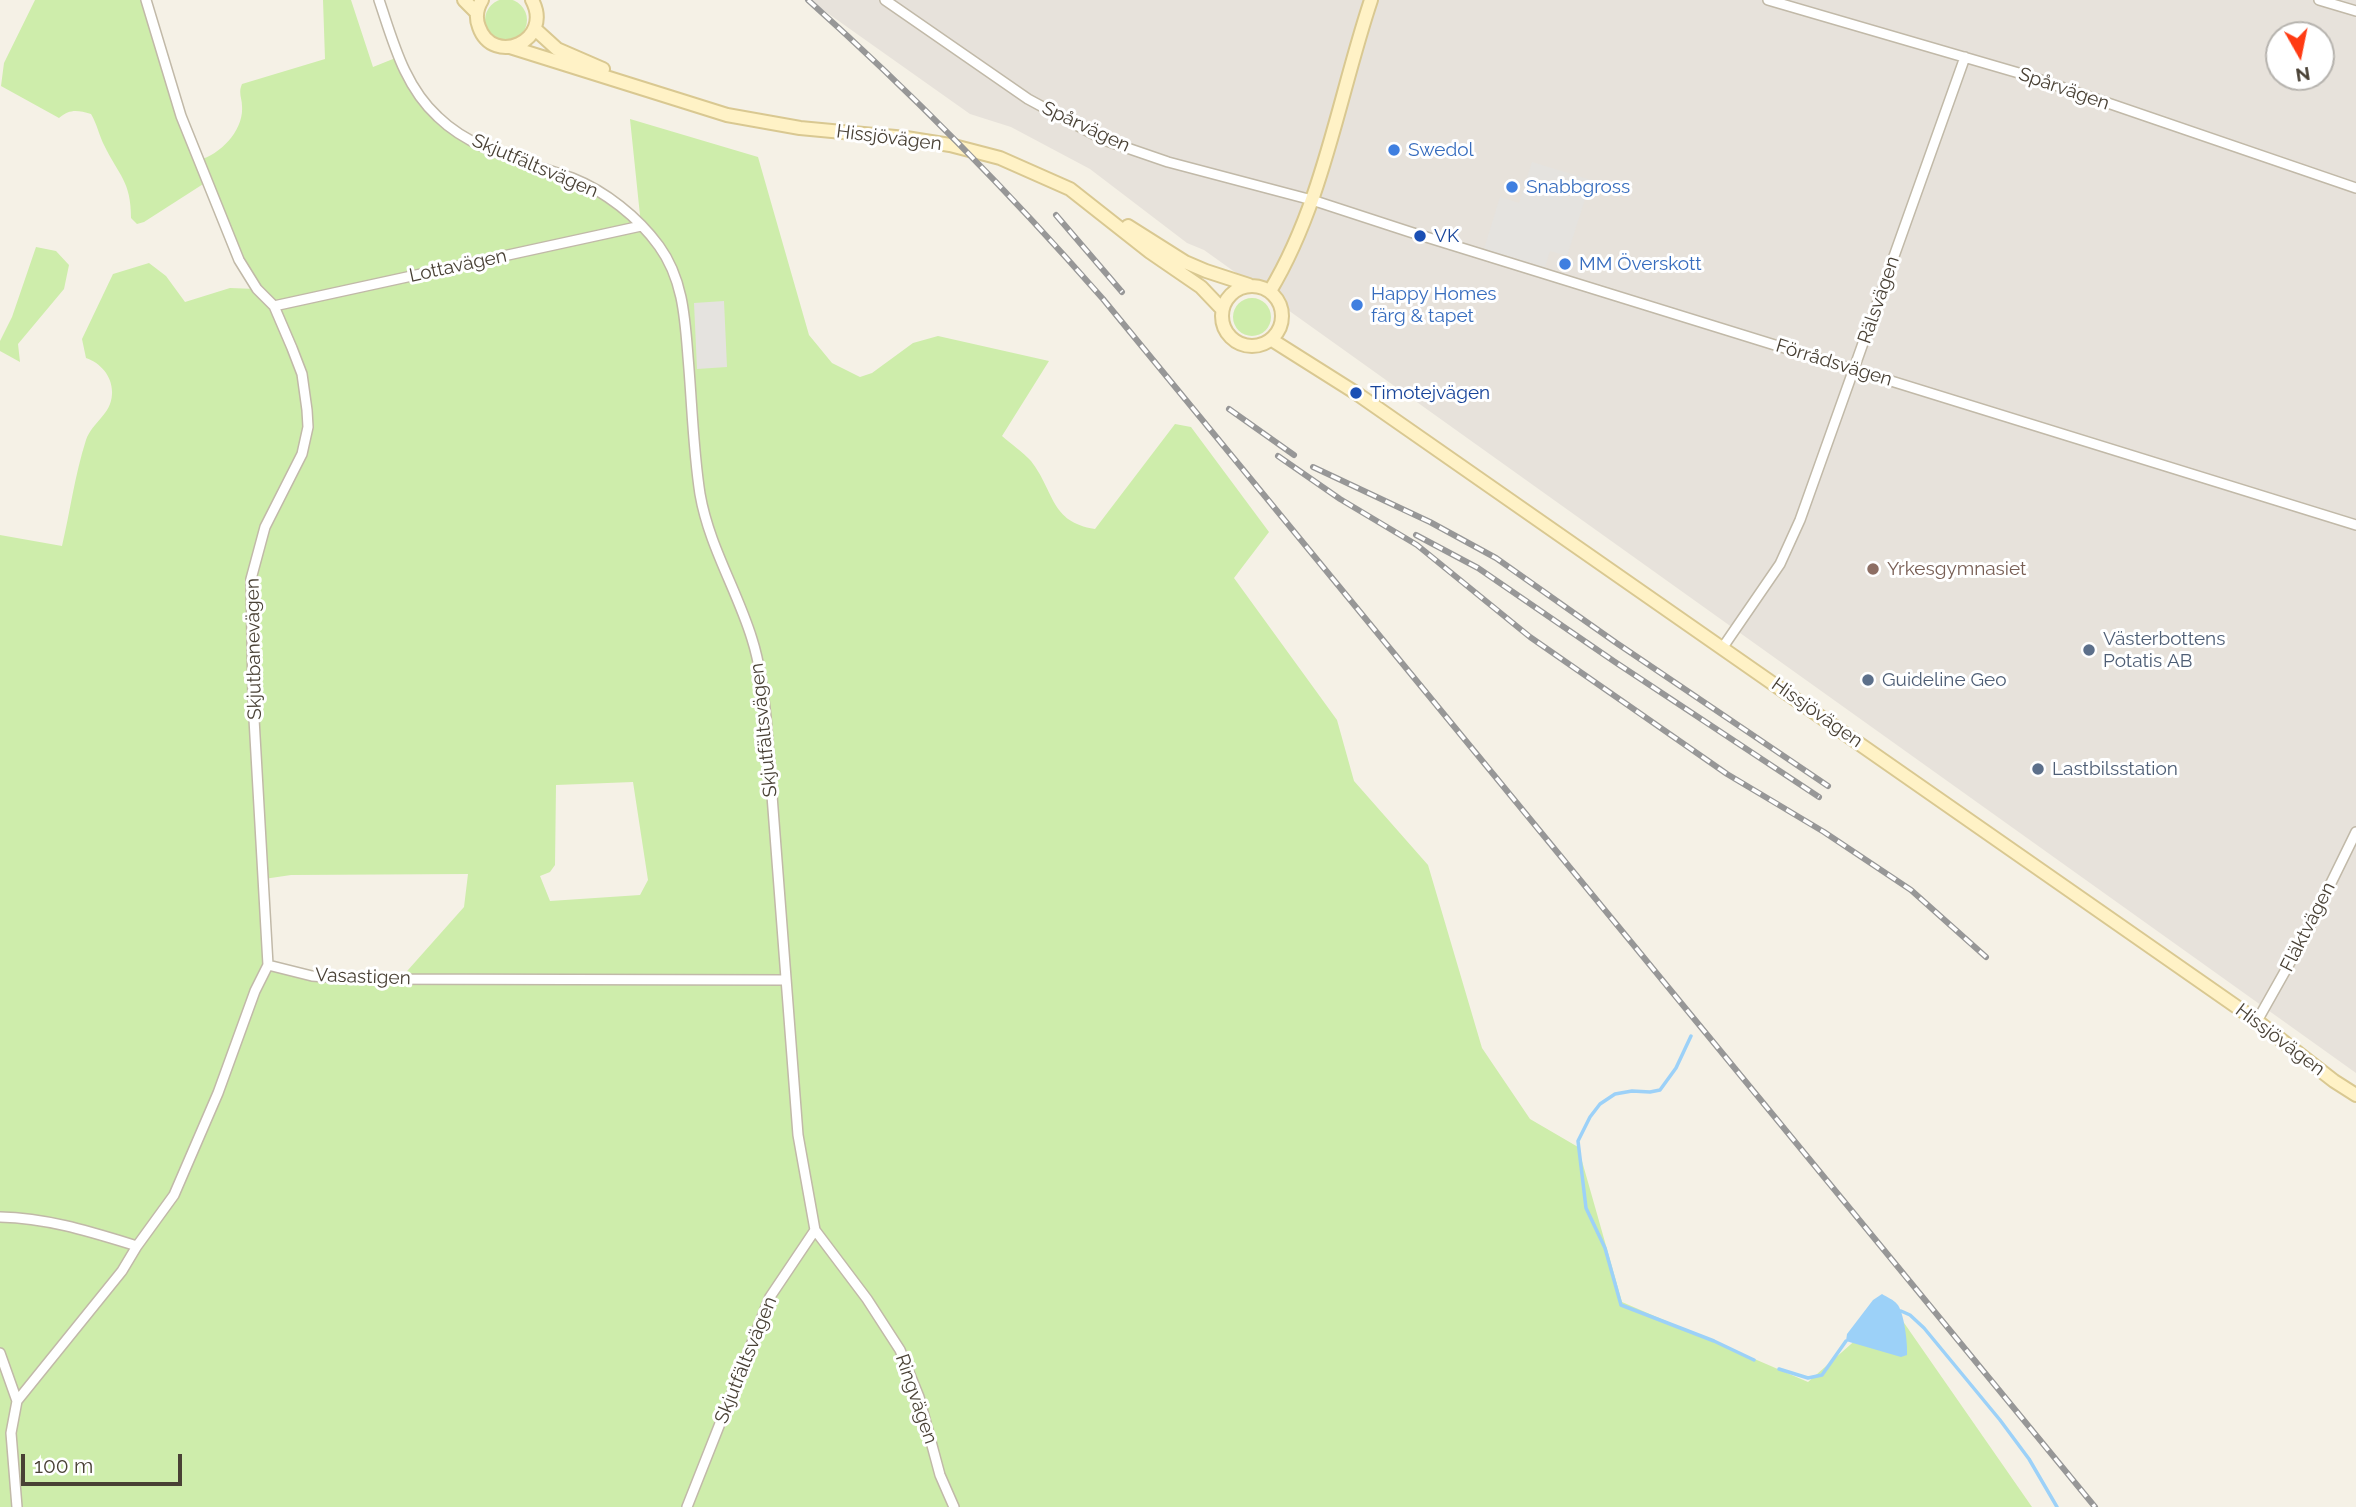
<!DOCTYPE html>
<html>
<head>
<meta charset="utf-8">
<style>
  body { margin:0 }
  #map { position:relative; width:2356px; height:1507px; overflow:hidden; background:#f5f1e6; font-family:Raleway,sans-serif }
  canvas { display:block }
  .north { position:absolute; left:2265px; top:21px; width:70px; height:70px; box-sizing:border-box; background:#fff; border:2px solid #b6b3ae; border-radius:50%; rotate:171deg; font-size:19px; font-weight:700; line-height:28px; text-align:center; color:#494135 }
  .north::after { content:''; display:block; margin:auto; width:24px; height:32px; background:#ff3b13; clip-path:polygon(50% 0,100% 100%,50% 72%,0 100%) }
  .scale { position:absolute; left:21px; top:1454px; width:161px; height:32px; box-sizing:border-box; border:4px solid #494135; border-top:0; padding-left:9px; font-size:21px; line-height:24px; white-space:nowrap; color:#494135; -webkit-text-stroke:5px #fff; paint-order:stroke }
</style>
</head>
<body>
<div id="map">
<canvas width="2356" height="1507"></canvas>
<div class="north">N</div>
<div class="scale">100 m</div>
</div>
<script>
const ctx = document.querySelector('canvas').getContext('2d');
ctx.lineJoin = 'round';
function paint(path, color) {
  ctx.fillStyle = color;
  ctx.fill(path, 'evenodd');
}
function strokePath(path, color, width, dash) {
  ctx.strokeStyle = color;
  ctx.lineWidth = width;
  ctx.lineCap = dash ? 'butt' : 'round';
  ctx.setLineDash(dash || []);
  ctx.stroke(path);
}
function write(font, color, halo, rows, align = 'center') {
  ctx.font = font + ' Raleway,sans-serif';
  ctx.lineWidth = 6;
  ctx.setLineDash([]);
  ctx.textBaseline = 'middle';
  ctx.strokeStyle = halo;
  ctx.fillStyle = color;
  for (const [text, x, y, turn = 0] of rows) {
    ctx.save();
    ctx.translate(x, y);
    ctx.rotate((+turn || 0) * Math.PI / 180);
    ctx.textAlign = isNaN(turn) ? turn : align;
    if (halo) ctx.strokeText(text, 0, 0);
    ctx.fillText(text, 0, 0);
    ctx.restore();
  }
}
const industrial = new Path2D(`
  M809,0H2356V1073L1204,250L1187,243L1090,169L1011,127L970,114ZM2279,35H2321V77H2279Z`);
const green = new Path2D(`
  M485 20a21 21 0 1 1 42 0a21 21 0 1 1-42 0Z
  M35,0H146L199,160C221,154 244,130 242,106C242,98 238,93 242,84L325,59L323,0H351L373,67L398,57L412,85L458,134L574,179L641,225L630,119L758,157L809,335L832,363L860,377L872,373L913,343L938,336L1049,361L1002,436C1011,444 1023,452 1031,461C1055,492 1050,522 1095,529L1175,424L1191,427L1269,532L1234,578L1337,720L1354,781L1428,865L1482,1048L1530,1119L1578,1147L1622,1302L1808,1382L1893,1307L2032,1507H0V535L62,546C70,512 75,474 86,440C93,421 111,415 112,394C113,377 101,363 86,358L82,339L113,274L149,263L166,276L185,302L230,288L256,289L239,260L211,179L144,222L137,224L131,218C131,181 119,176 104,145C99,135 97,124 91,114C77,110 70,109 59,118L1,86L4,63ZM633,782L648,880L640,895L550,901L540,876L550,872L555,865L556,785ZM468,874L464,907L400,979L312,976L269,965L264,879L291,875Z
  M36,247L56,251L69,265L64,289L18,344L20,362L0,351V341L12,317Z
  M1233 317a19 19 0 1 1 38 0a19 19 0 1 1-38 0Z`);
const parking = new Path2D(`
  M1532,162L1591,180L1567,256L1550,251L1545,267L1484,249L1500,197L1519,203Z
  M724,301L727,367L697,369L694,303Z`);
const water = new Path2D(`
  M1882,1294C1887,1297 1894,1300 1897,1304C1904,1311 1908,1345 1907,1355L1901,1357L1846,1341L1847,1334L1873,1300Z`);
const stream = new Path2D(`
  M1691,1036L1676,1068L1660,1090L1650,1092L1632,1091L1615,1094L1600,1104L1590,1117L1578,1141L1586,1208L1605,1248L1621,1305L1714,1341L1754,1360
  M1901,1311L1910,1315L1924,1328L2000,1420L2029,1459L2057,1507
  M1779,1369L1808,1378L1822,1375L1846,1341`);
const street = new Path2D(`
  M146,0L181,116L239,260L257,289L274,306L292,348L302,374L307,410L308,427L302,454L265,527L251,579L253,701L268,965
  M379,0C393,41 404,86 438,117C474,152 526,161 572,178C605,191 638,217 659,246C683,279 685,318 688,357C692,402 693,449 700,494C709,546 737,590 752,639C760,664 763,691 766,717L798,1135L815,1230L770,1297L687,1507
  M885,0L1028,99L1104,140L1168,162L1312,200L1410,232L2356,525
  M1768,0L2029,76L2356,188
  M2319,0L2356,11
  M274,306L641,226
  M1723,647L1780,564L1800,520L1965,57
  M268,965L312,976L354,979L786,980
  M2257,1021L2306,934L2356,832
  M0,1217C48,1218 91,1232 137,1246L174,1195L218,1093L255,991L268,965
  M815,1230L867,1299L900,1350L919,1397L940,1475L954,1507
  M0,1353L17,1401L11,1433L17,1507
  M17,1401L122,1271L137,1246`);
const secondary = new Path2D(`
  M464,0L477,13
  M482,0C477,8 475,17 479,27C493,67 554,41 532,0
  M535,29L557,49L603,69
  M510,47L727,115L800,128L906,138L950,145L1000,158L1070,189L1150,252L1201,287L1221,308
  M1128,226L1185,262L1206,271L1249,285
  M1222 316a30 30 0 1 1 60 0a30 30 0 1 1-60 0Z
  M1270,291C1323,203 1339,96 1371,0
  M1272,340L1356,393L2257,1021L2334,1081L2356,1095`);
const rail = new Path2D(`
  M808,0C913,94 1010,193 1103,299L2095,1507
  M1056,215L1122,292
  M1229,409L1294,455
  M1278,456L1340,499L1417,545L1530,637L1727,774L1824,832L1911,890L1986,957
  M1313,467L1430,522L1496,558L1615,642L1828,786
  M1416,535L1478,568L1615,662L1819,797`);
const markers = [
  [1394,150,7,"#3f7fe0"],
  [1512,187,7,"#3f7fe0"],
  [1420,236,7,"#1a4fb4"],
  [1565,264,7,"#3f7fe0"],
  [1357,305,7,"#3f7fe0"],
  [1356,393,7,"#1a4fb4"],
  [1873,569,7,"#8d6e63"],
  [2089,650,7,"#5c6f8a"],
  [1868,680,7,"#5c6f8a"],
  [2038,769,7,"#5c6f8a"]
];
const streetNames = [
  ["Spårvägen",2064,89,19],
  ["Spårvägen",1086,127,25],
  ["Hissjövägen",889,138,7],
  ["Skjutfältsvägen",535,166,23],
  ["Lottavägen",458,266,-12],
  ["Rälsvägen",1879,300,-71],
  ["Förrådsvägen",1834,363,17],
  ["Skjutbanevägen",254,649,-91],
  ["Hissjövägen",1817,713,35],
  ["Skjutfältsvägen",764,730,-96],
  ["Fläktvägen",2308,927,-63],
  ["Vasastigen",363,977,2],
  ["Hissjövägen",2280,1040,37],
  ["Skjutfältsvägen",746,1360,-68],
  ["Ringvägen",916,1399,71]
];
const shopNames = [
  ["Swedol",1408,150],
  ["Snabbgross",1526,187],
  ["MM Överskott",1579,264],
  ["Happy Homes",1371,294],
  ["färg & tapet",1371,316]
];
const transitNames = [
  ["VK",1434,236],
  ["Timotejvägen",1370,393]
];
const educationNames = [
  ["Yrkesgymnasiet",1887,569]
];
const serviceNames = [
  ["Västerbottens",2103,639],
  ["Potatis AB",2103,661],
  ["Guideline Geo",1882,680],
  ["Lastbilsstation",2052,769]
];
paint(industrial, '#e7e2db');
paint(green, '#ceedab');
paint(parking, '#e5e3df');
paint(water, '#9cd1f8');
strokePath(stream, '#9cd1f8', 3.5);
strokePath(street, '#c1b9a8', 12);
strokePath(secondary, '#d9c891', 16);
strokePath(street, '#fff', 9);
strokePath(secondary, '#fff2c6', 12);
strokePath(rail, '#979797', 6);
strokePath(rail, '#fff', 3.5, [10]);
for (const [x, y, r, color] of markers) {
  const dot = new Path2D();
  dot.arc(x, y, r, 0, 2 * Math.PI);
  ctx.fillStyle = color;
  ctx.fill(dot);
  strokePath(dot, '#fff', 2.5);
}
write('19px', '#494135', '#fff', streetNames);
write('19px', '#366cbe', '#fff', shopNames, 'left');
write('19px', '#164399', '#fff', transitNames, 'left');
write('19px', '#785e54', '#fff', educationNames, 'left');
write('19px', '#4e5e75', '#fff', serviceNames, 'left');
</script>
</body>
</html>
